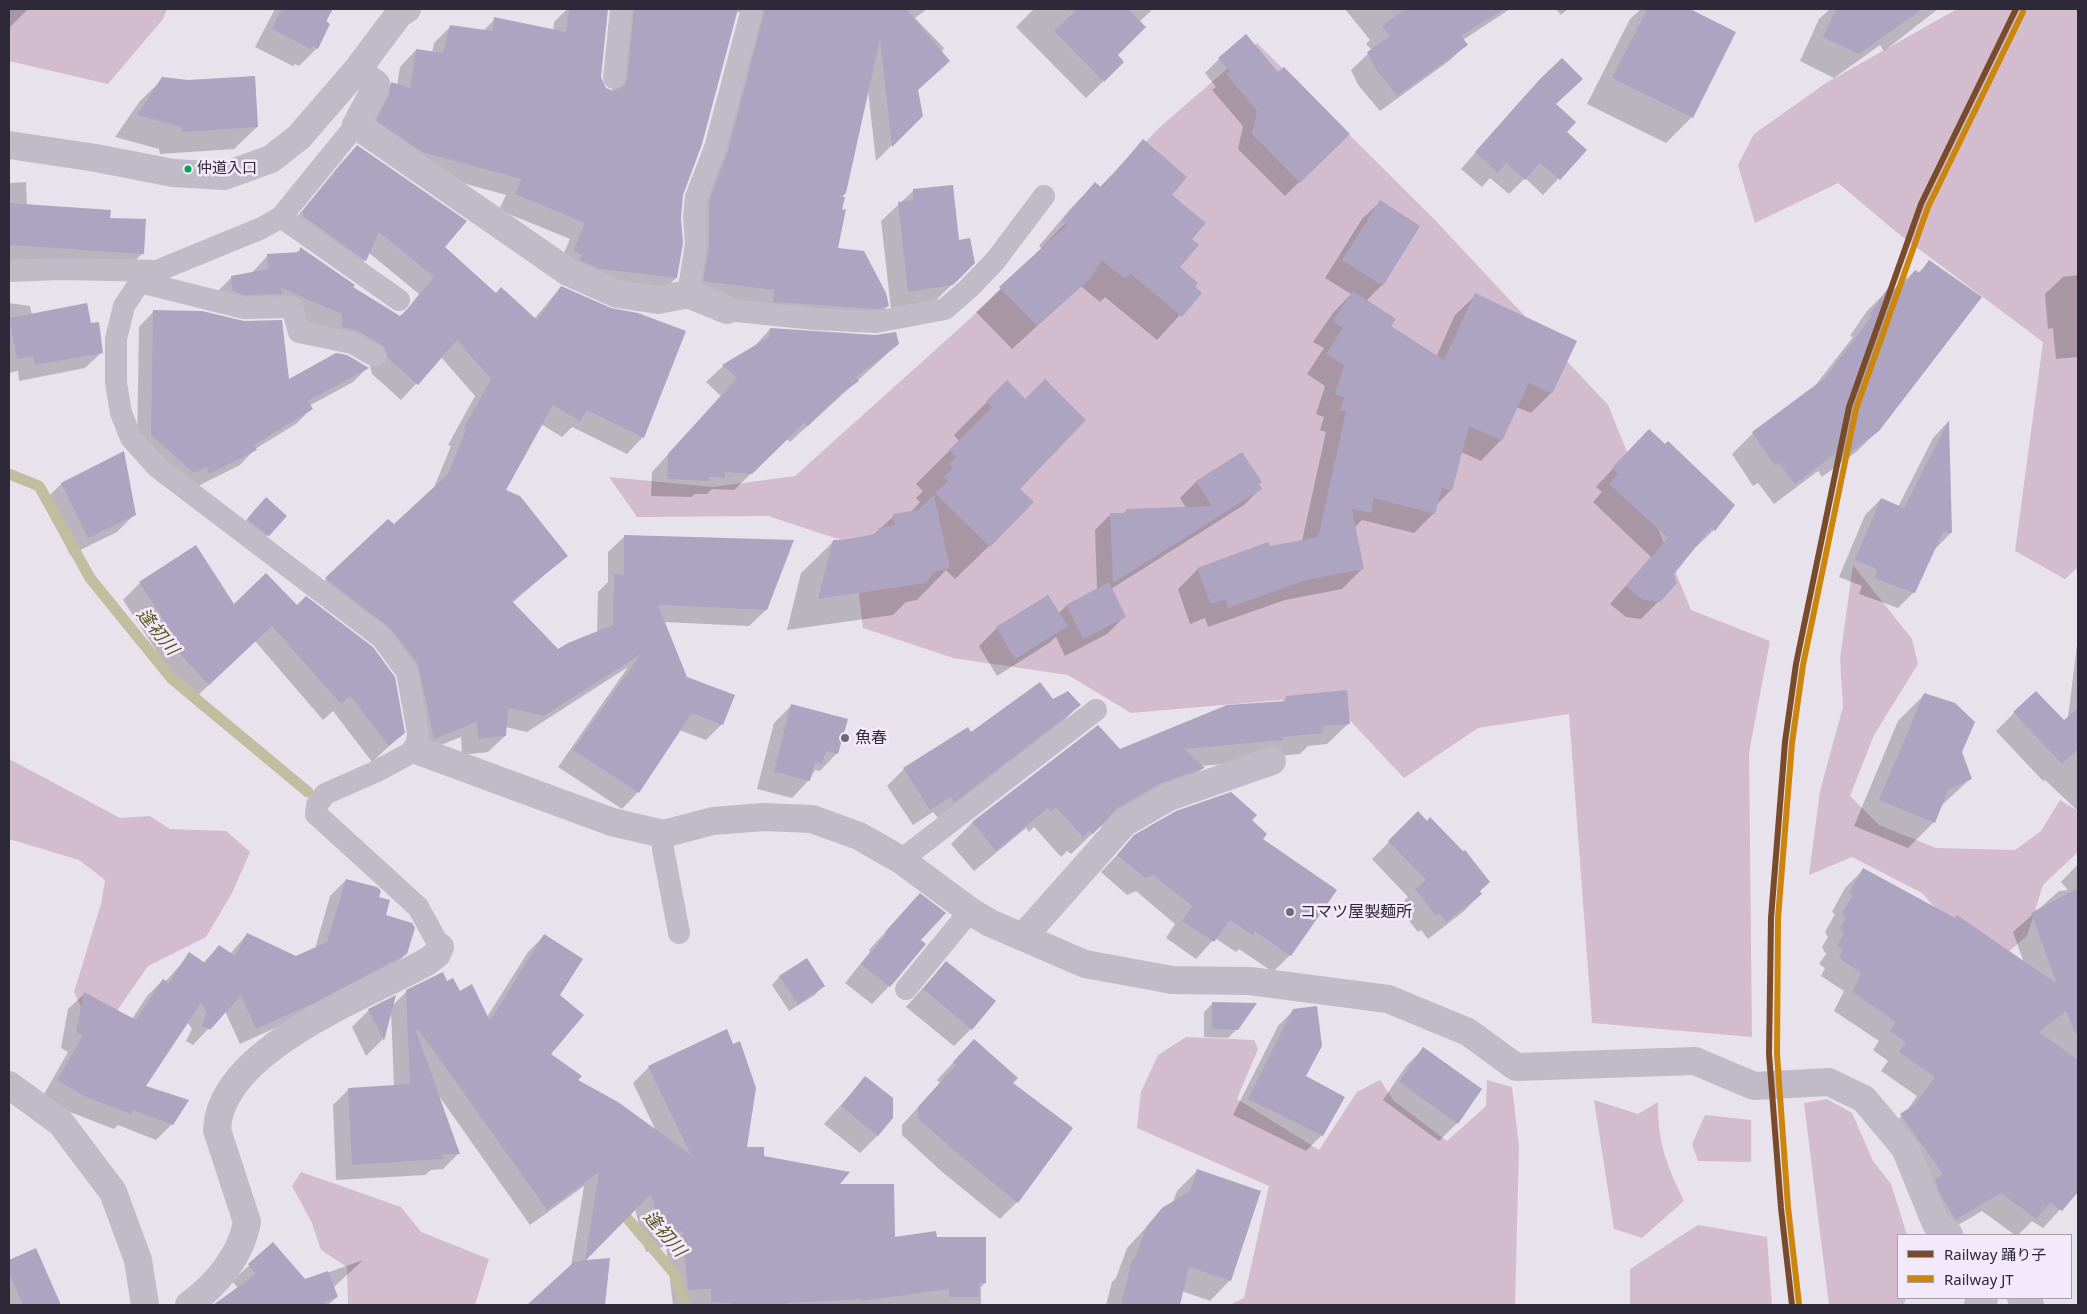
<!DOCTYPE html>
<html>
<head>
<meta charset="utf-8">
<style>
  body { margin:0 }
  #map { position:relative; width:2087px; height:1314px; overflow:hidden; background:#e8e2ed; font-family:"Noto Sans","Noto Sans JP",sans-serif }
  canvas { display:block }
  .frame { position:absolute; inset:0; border:10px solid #2e2938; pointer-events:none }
  .legend { position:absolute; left:1897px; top:1234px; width:175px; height:65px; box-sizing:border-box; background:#f2eafa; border:1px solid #a49dac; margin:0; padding:6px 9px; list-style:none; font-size:15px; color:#2e2938 }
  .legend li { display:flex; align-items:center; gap:10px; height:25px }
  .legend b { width:25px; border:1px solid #a49dac }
</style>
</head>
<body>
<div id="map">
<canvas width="2087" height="1314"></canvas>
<div class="frame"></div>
<ul class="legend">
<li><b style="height:6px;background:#7a4b2a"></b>Railway 踊り子</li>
<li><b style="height:6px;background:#cb860e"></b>Railway JT</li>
</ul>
</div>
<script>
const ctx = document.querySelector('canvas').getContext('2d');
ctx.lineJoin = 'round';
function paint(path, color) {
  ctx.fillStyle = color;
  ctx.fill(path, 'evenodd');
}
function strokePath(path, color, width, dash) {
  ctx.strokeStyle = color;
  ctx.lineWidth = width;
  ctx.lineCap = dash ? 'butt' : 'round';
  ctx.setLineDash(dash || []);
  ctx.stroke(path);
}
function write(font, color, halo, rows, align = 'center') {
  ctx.font = font + ' "Noto Sans","Noto Sans JP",sans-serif';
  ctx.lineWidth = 5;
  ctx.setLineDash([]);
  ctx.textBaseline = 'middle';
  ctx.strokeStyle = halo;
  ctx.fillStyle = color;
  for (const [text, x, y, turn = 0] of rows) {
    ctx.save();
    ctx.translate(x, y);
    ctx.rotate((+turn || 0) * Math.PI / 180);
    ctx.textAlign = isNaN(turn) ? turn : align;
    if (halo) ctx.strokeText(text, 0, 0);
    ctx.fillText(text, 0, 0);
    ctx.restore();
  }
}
const green = new Path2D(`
  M9,9H167L163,19L108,84L9,61Z
  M1957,9H2078V567L2065,579L2015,551L2043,342L1900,235L1838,183L1755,223L1738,165L1754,134L1826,83Z
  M1257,43L1434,219L1608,405L1691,610L1770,641L1749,753L1752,1037L1592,1023L1569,714L1478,728L1404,778L1327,696L1131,713L1068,675L953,658L863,628L853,544L768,516L637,517L609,477L713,487L795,476L983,307L1160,127Z
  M1853,565L1912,639L1918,664L1874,735L1850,796L1879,825L1936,848L2015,850L2041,831L2060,800L2078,811V852L2043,885L2027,936L2002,957L1961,937L1922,893L1852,857L1809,875L1820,791L1843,707L1840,659Z
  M9,759L120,818L150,816L170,829L226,831L250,852L232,893L206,937L148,966L112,1018L84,1013L74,992L101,904L105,880L79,860L9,839Z
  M1186,1037L1254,1040L1258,1049L1237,1099L1319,1150L1357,1092L1380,1080L1394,1101L1447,1141L1486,1106L1487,1080L1512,1087L1519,1146L1515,1305H1230L1244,1298L1269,1186L1137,1128L1141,1092L1158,1055Z
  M1827,1099L1852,1113L1873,1161L1891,1184L1907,1235H1898V1298H1906L1904,1305H1829L1804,1103Z
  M1594,1100L1638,1114L1658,1102C1658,1145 1666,1163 1684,1201L1642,1238L1614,1229Z
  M1705,1115L1751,1120V1162L1698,1161L1692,1144Z
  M301,1172L401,1207L421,1232L489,1259L475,1305H348L347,1267L321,1250L312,1223L292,1186Z
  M1698,1225L1767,1237L1772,1305H1630V1269Z`);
const shadow = new Path2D(`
  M9,9H28L9,28Z
  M275,9H331L317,48L299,66L295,64L293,66L255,47Z
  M567,9H607L600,77L605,89L612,92L621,9H927L915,18L944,48L917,91L921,116L876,161L868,90L838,199L836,250L888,306L872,322L688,297L693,217L749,22L739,12H736L682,192L676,278L660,294L558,267L570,239L499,210L506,195L405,167L361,137L375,100L391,84L397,86L400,67L416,50L432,53L434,43L451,26L483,31L495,19L553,31L554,22Z
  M1034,9H1149L1151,11L1139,22L1116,55L1123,62L1086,98L1016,27Z
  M1345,9H1510L1463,40L1466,45L1449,61L1380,111L1358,85L1351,70L1372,50L1366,44L1370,40Z
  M1556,9H1568L1561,15Z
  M1641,9H1687L1734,32L1692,117L1666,143L1587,104L1630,19Z
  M1830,9H1938L1884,51L1880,45L1834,78L1800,61L1819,19Z
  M1219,59L1294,93L1348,134L1285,196L1238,149L1243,126L1212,90L1216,87L1205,73Z
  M163,79L188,82L257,127L234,149L160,154L159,149L115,137L140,101Z
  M1525,96L1555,105L1566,132L1585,150L1543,195L1525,178L1509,194L1490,178L1482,187L1461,169Z
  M1143,141L1190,240L1178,267L1200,293L1157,340L1105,297L1100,302L1081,286L1012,349L976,312L1043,249L1039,246L1071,208L1095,183L1100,187Z
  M357,146L443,247L496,294L534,319L561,287L643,437L627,454L572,427L562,437L541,424L504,491L566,556L512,603L558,651L597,633L598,592L608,582V552L625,536L766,610L749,626L663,622L686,678L722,724L706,740L679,730L638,792L622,809L558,767L628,667L527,732L505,727V736L488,752L462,755L461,737L418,754L402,681L374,644L310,595L388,520L394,526L433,490L451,446L448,445L475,396L441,357L401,400L372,374L370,366L365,361L326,330L268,306L215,294L232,277L251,274L268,255L295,254L301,248L352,288L400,318L419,294L368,252L365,260L348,276L287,229L341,163Z
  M26,182L27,205L109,219L142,254L126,270L9,262V183Z
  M914,190L974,263L934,302L891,309L881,221Z
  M1380,202L1382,285L1366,301L1390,326L1436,357L1455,315L1476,295L1551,393L1531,413L1516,407L1501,440L1481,461L1461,452L1451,490L1436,505L1434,513L1414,533L1362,520L1355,527L1362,569L1342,589L1285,600L1208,627L1205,618L1190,624L1178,589L1198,569L1269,548L1302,541L1326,432L1320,430L1324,417L1316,414L1325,386L1307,374L1324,348L1313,342L1333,313L1351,294L1325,278L1362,219Z
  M1929,262L1878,431L1856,452L1822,477L1818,471L1774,504L1758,483L1753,486L1732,454L1753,433L1814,387L1853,337L1850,336L1867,311L1888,290L1891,292L1915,271L1918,273Z
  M2078,275V357L2056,359L2053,328L2048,329L2045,294L2063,277Z
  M9,303L30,306L32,315L90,325L102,352L85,368L19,381L18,371L9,373Z
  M154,311L288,380L367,368L353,382L309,406L311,409L296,424L255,449L240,465L194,488L137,450L139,327Z
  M770,329L875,336L898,344L790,442L787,439L734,490L712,489L707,494H695L691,497L651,496L652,472L721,396L706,382L723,366L753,348Z
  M1007,382L1019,489L989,546L955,579L946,570L917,600L906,602L893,615L787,630L801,573L834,541L872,536L894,516L912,511L920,502L916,498L923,491L916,484L959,441L954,435Z
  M1947,423L1951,533L1935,549L1914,592L1898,608L1859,594L1862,586L1839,577L1865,515L1881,499L1898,507L1933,438Z
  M1632,448L1714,530L1696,547L1694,546L1673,573L1659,601L1641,619L1626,617L1610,604L1651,557L1593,502L1602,492L1596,487Z
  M1242,453L1260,489L1244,505L1111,589L1124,617L1107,634L1065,656L1056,637L1049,643L997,676L979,646L997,628L1048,596L1059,613L1066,606L1097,589L1095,530L1111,514H1123L1126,511L1187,509L1180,498L1196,482Z
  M61,484L135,514L117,532L70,555L44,501Z
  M257,507L268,535L260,543L240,528Z
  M266,575L403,733L372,762L333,711L323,720L255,641L192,701L163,671L167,667L123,600L140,583L234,606Z
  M2078,637V811L2045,780L2043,781L1996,731L2014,713L2067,725Z
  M1924,695L1961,752L1970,779L1940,807L1934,822L1908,848L1854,826L1898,721Z
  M1286,698L1349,723L1327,744L1308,746L1300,754L1264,757L1260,761L1201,766L1203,768L1182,789L1139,804L1097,829L1071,854L1067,851L1061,857L1034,827L1029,832L1026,828L974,871L951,844L972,823L1098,726L1120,751L1281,703Z
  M1052,700L1079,705L1063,722L938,818L933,812L913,825L887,786L904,769L971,734Z
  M791,706L837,753L820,771L815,770L809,780L792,798L757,789L774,723Z
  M1418,813L1481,894L1463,912L1428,939L1421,930L1418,932L1398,907L1408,897L1372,859Z
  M1250,820L1261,839L1336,891L1290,955L1273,972L1239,949L1236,952L1215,938L1196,959L1166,938L1175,924L1136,891L1127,895L1101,872L1135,836Z
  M2078,864V1148L2064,1139L2078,1159V1190L2043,1228L2032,1221L2018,1235H2015L1982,1211L1941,1235L1882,1134L1906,1112L1917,1096L1881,1071L1888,1061L1873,1050L1879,1041L1834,1011L1844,991L1821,976L1825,968L1819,964L1826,954L1822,947L1828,937L1825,932L1835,914L1832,912L1845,888L1863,870L2024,963L2013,932L2059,891L2068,890L2061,882Z
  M346,880L378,898L384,916L406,954L390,970L297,1018L240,1044L225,1011L193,1045L186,1041L192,1029L187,1022L144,1087L172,1124L156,1140L118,1125L114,1129L70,1112L43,1096L68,1052L61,1048L68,1009L84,994L132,1019L147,996L163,980L165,982L190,954L203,963L219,946L230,954L247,934L296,957L315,949L330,896Z
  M903,913L919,940L889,986L872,1004L845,983L870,952L869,950Z
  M544,936L559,995L550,1054L576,1081L656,1131L633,1083L649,1067L746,1148L762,1157L838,1185L894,1239L936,1238L985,1283L981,1287V1305H673L666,1246L646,1252L635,1209L583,1262L604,1299L598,1305H529L571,1266L584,1186L530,1225L439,1096L459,1153L443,1169L431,1170L425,1175L336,1180L333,1105L349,1089L394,1086L391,1011L382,1040L366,1056L352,1027L369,1010L392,1006L407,991L447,983L487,1017L528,952Z
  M946,962L971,1029L954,1046L906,1007Z
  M780,976L823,986L815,995L789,1011L772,985Z
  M1213,1003L1237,1029L1228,1038L1204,1037V1012Z
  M1294,1010L1305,1077L1322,1135L1306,1151L1233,1115L1278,1026Z
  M974,1040L1011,1083L1072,1129L1017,1202L1000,1219L941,1171L902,1135V1125L940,1083L937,1080Z
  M1423,1049L1481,1090L1457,1123L1439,1141L1383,1100L1406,1066Z
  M865,1078L878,1135L860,1153L824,1124Z
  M1197,1171L1230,1280L1210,1301L1182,1291L1179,1305H1106L1112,1282L1116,1278L1127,1248L1163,1209L1173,1202L1177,1191Z
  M273,1244L304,1281L363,1260L333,1288L337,1297L328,1305H215L238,1288L232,1281Z
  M35,1250L59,1305H9V1261Z`);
const stream = new Path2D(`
  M9,474L39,486L90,578L172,679L308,792
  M624,1204L626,1217L674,1273L685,1305`);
const building = new Path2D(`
  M282,9H333L326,21L330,24L318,49L313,46L311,49L272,29Z
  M569,9H608L601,77L606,88L613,91L624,86L627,80L634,9H738L702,144L683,195L681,218L683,243L677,278L600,269L579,260L583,255L573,251L585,223L515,194L521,179L422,152L376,120L389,95L391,82L410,88L416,49L443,53L450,25L492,31L494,17L566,32Z
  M765,9H906L950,61L918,90L923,116L892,147L880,39L846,193L842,197H845L842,210L846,209L838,248L864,251L886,293L889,306L875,309L773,302L774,290L703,281L709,246V200L728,151Z
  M1077,9H1128L1146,27L1118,55L1124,62L1104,82L1054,31Z
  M1405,9H1504L1461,36L1468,45L1397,96L1375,68L1367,52L1390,36L1382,26Z
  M1647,9H1690L1736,32L1693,118L1612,78Z
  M1836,9H1922L1859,54L1823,37Z
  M1246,34L1278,72L1284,67L1350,134L1300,183L1252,134L1257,111L1226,74L1230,71L1218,58Z
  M1562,58L1583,79L1556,104L1576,122L1567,132L1587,150L1560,180L1540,163L1525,180L1506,163L1498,173L1475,152L1540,79Z
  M255,76L258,127L182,132L181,127L137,115L162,77L188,80Z
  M1143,139L1187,177L1172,195L1206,223L1192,239L1199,245L1180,267L1198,283L1195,287L1202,293L1182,317L1130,273L1125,279L1102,260L1089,280L1037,326L999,287L1067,225L1062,221L1095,182L1102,188Z
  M357,145L467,221L445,247L496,293L501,287L537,320L561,286L611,308L638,313L686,331L644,438L587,410L580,421L553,405L506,490L520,496L568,556L512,601L558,649L568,643L613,625L614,574L624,575V535L794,540L767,610L658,605L687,677L735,695L723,725L692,713L639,793L573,750L641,654L544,716L508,708L506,736L478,739L477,722L434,739L418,664L390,628L325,578L388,519L394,524L448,474L466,430L464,428L491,379L457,340L418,385L388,358L386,350L382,345L358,331L342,327V314L281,288L282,294L245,295L232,291L231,276L268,269L267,254L300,252V247L355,285L353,287L400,316L409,308L434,277L379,232L366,261L303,216V211Z
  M953,185L959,240L970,238L975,263L953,285L908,292L898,202L913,200V189Z
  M1380,200L1420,226L1383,286L1342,260Z
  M9,203L111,210L110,218L146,219L144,254L9,245Z
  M1929,260L1982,297L1879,431L1844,457L1839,451L1795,484L1779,463L1775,466L1752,432L1825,378L1872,316L1870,314L1888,288L1893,292L1902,280L1906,283L1915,270L1920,273Z
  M1353,291L1396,319L1391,326L1444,360L1475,293L1577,341L1552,394L1529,383L1502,441L1469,426L1452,491L1442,488L1435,514L1374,498L1371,513L1352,509L1364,569L1306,580L1228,608L1225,599L1211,604L1197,568L1268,542L1270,546L1318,537L1346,412L1340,410L1344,397L1335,394L1344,365L1326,354L1343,328L1333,321Z
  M87,303L91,323L99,322L103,353L35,365L33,356L17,359L9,318Z
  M153,310L202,311L244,321L282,320L289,379L336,353L347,355L369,368L308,401L313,409L254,445L257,450L209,474L206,467L194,473L151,435Z
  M770,328L875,335L896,332L899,344L856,377L859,381L843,392L808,426L804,423L752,474L725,472V478L709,477V481L667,479L668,454L737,378L722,365L769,337Z
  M1045,379L1086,420L1020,489L1034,502L990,547L935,493L948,481L944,477L953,468L949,464L956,457L949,450L992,407L986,401L1007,380L1025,399Z
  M1949,420L1952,533L1943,532L1915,593L1874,578L1877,569L1855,560L1881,498L1904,508Z
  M1649,429L1665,444L1668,441L1735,505L1715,531L1711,528L1674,574L1677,583L1660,602L1643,600L1626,586L1668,538L1609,484L1618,474L1612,468Z
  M124,451L136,515L88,538L61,483Z
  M1242,452L1262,482L1259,484L1262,489L1113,583L1110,513H1126V509L1212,506L1196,481Z
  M934,495L950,568L934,572L926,583L818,599L833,540H846L879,533L878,528L895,525L893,514L918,510Z
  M266,497L287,516L269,536L247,519Z
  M196,545L234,604L266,573L297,605L306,596L373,647L395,677L405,733L389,746L350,696L341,704L272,626L209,685L179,653L183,649L139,582Z
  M1109,582L1126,617L1083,639L1066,605Z
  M1048,595L1068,626L1015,659L996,627Z
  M1040,682L1053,699L1068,691L1081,705L955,802L950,797L930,810L903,768L968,727L971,732Z
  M1347,690L1350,724L1322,726L1323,733L1282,737L1283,740L1184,749L1205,768L1161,783L1116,809L1093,834L1089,831L1083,837L1056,807L1051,812L1048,808L996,851L972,822L1098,725L1120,749L1227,705L1286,701V696Z
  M2036,691L2064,720L2078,708V749L2062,764L2013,712Z
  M1924,693L1955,703L1975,722L1962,752L1972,779L1948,790L1935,823L1879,800Z
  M791,704L848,719L838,754L826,751L822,764L815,762L810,781L774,772Z
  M1231,792L1257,815L1252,820L1267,834L1263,839L1337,890L1291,956L1254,931V936L1230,920L1214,942L1182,921L1192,906L1153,875L1145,878L1117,855L1134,835L1176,811Z
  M1418,811L1427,821L1430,817L1463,851L1465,850L1490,882L1480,891L1482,894L1446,922L1439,913L1436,916L1415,889L1426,880L1388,841Z
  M1863,868L1955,918L1957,915L2057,984L2031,913L2078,888V1032L2075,1033L2066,1011L2039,1032L2078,1060V1192L2062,1211L2050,1203L2036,1219L2001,1193L1956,1220L1940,1194L1935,1180L1943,1174L1900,1114L1915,1104L1935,1077L1899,1052L1906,1042L1890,1031L1896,1022L1852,992L1861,973L1839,958L1843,949L1837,946L1844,934L1840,928L1846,918L1842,913L1853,895L1849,893Z
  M346,879L377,887L381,891L379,897L390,900L386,915L412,923L415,928L407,954L314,1003L256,1029L241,995L210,1030L201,1025L207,1013L201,1003L146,1086L189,1100L173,1125L133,1110L131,1114L86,1097L57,1080L83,1036L76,1032L84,992L136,1020L163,979L169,983L189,952L205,963L219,945L235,956L247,933L296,956L327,942Z
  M920,893L946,913L921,940L926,944L890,987L861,964L887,933L885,932Z
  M544,934L583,959L560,995L584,1015L551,1054L582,1076L578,1080L618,1102L691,1155L648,1066L727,1029L733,1044L740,1041L756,1088L747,1147H764V1156L850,1172L840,1184H894L895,1237L936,1231L937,1237H986V1283H979V1297H949V1289L863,1301L862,1299L787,1303V1305H731V1303L711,1302V1289L688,1290L682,1231L662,1236L651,1194L586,1260L610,1258L605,1305H527L574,1262L585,1260L599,1172L547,1210L419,1030L416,1031L460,1154H442L443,1159L352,1165L348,1088L410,1084L406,990L443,972L447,981L453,978L460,991L472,984L490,1021Z
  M807,958L825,986L798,1004L779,976Z
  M946,961L996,1001L972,1030L923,989Z
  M396,995L384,1041L368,1009Z
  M1212,1002L1257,1003L1238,1030L1212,1029Z
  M1317,1006L1322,1046L1306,1076L1345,1097L1323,1136L1248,1099L1293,1009Z
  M974,1039L1018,1078L1013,1083L1073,1128L1018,1203L958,1154L918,1118V1107L956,1065L953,1062Z
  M1423,1047L1482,1089L1458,1124L1399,1082Z
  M865,1076L893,1098V1118L878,1136L841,1106Z
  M1197,1169L1261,1191L1231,1281L1189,1267L1180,1305H1121L1132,1260H1134L1147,1226L1162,1208L1190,1191Z
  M273,1242L305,1279L328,1271L338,1297L324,1302L327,1305H213L256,1274L248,1264Z
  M36,1248L61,1305H23L9,1273V1260Z`);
const service = new Path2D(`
  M614,78L621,9
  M356,125L281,217L262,228L157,271L140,282L124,306L116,339V383L121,413L131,438L157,467L382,638L407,672L418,733L416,750L375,772L325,794L317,805L316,814L418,907L440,947
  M281,217L399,300
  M9,271L61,269L157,271
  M140,282L244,308L292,307L299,332L352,343L375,356
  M688,294L696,244L694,217L696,197L715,148L752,9
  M727,310L814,319L876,322L945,309L969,288L995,261L1044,196
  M663,834V849L679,933
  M901,860L1096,710
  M906,989L970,911`);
const minor = new Path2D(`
  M357,70L376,84L374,91L356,125L568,272L617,294L658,300L688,294L727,310
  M416,750L612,822L663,834L713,821L764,817L812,819L859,836L901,860L970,911L990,923L1085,964L1172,980L1250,981L1388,999L1468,1032L1516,1067L1695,1061L1754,1086L1829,1082L1864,1099L1905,1148L1936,1224L1949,1235
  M1023,937L1124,823L1169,797L1272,761
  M2021,1298L2030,1305
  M189,1305C216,1285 241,1256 247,1222L217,1130C219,1049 369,995 428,961L437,954L440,947
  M1978,1305L1984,1298`);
const tertiary = new Path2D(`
  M9,145L96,158L173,173L224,176L271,159L299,137L357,70L399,14L407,9
  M9,1085L61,1123L113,1192L138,1260L145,1305`);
const rail1 = new Path2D(`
  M1792,1305L1781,1208L1769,1054L1771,918L1785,742L1796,664L1849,407L1921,204L2016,9`);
const rail2 = new Path2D(`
  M1799,1304L1788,1207L1777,1054L1778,918L1792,743L1803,665L1856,409L1928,207L2023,12`);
const markers = [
  [188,169,4.5,"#00a651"],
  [845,738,5,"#6f6a77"],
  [1290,912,5,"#6f6a77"]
];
const busNames = [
  ["仲道入口",197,169]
];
const poiNames = [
  ["魚春",855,738],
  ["コマツ屋製麺所",1300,912]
];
const waterNames = [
  ["逢初川",157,632,51],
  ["逢初川",664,1234,49]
];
paint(green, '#d3bcce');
paint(shadow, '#0003');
strokePath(stream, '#bfbe9e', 11);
paint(building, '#aca4c0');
strokePath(service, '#c0bbc7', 22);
strokePath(minor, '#c0bbc7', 28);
strokePath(tertiary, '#c0bbc7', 28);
strokePath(rail1, '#7a4b2a', 6);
strokePath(rail2, '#cb860e', 6);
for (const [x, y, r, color] of markers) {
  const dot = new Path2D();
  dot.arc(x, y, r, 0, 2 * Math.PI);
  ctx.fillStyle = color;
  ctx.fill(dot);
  strokePath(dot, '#f2eafa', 2);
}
write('15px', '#2e2938', '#f2eafa', busNames, 'left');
write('16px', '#2e2938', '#f2eafa', poiNames, 'left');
write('italic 18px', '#55591e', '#f2eafa', waterNames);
</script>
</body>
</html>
